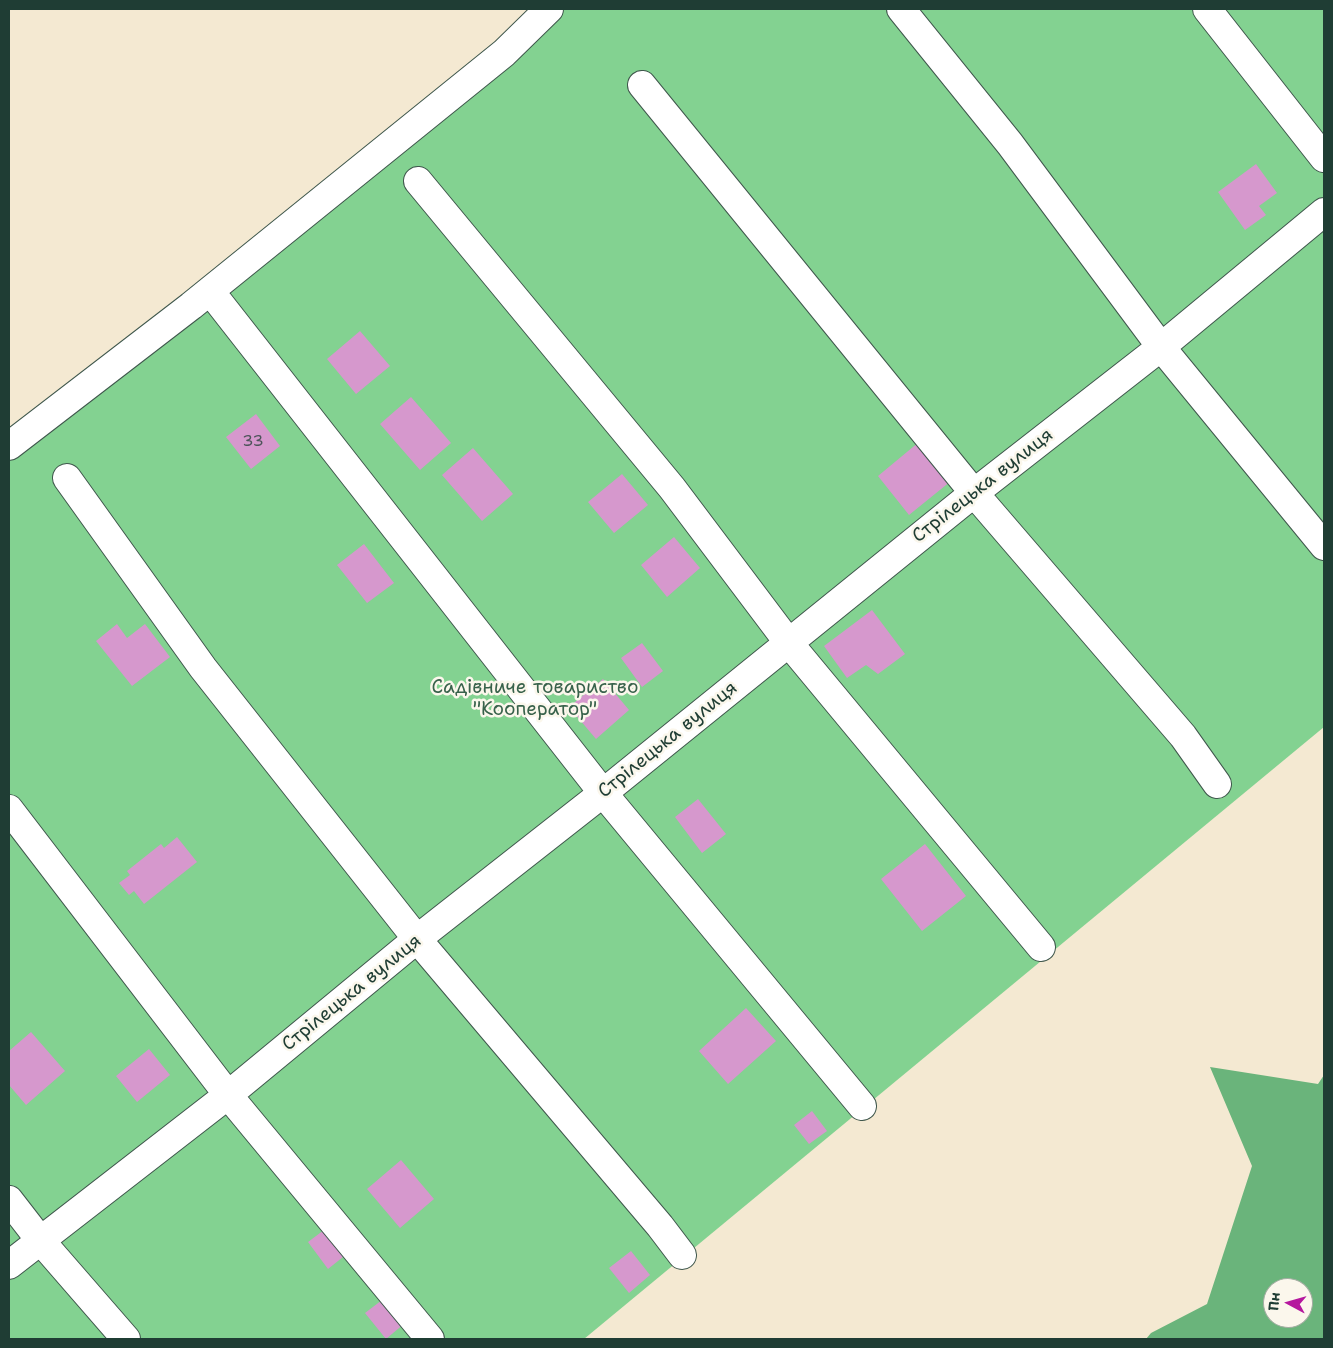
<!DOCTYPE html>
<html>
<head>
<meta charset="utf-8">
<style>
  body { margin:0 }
  #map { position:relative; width:1333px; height:1348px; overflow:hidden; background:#f4e9d2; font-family:"Shantell Sans",sans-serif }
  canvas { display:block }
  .frame { position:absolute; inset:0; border:10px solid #1f3d34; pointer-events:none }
  .north { position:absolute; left:1263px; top:1278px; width:50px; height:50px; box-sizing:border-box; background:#fbf7ec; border:1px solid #a3ada2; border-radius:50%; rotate:276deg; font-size:14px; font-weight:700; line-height:20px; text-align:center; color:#1f3d34 }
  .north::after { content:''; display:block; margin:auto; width:18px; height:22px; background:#b5179e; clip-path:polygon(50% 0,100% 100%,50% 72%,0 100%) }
</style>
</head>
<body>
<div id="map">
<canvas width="1333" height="1348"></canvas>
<div class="frame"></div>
<div class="north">Пн</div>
</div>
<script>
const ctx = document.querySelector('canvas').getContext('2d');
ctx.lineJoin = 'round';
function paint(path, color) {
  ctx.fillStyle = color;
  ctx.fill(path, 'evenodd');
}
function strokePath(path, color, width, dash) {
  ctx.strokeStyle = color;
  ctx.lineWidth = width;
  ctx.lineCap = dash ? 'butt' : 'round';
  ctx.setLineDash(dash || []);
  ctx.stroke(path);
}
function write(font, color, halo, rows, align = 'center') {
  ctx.font = font + ' "Shantell Sans",sans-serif';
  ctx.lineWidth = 5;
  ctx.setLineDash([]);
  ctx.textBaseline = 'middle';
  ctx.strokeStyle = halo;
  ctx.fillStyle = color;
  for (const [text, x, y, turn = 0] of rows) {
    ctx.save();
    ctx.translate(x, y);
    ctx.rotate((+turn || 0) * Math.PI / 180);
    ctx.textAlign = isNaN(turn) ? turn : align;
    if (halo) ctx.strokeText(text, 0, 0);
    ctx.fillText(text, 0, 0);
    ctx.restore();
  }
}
const green = new Path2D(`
  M553,9H1324V727L584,1339H9V451Z`);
const forest = new Path2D(`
  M1210,1067L1318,1084L1324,1075V1339H1146L1151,1333L1207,1304L1252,1166ZM1273,1288H1303V1318H1273Z`);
const building = new Path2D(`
  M1256,164L1277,193L1259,206L1266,215L1245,230L1218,192Z
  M360,331L390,366L356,394L327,359Z
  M411,397L451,443L420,470L380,424Z
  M256,414L280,446L251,469L226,437Z
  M919,442L951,481L909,515L878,476Z
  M473,448L513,494L482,521L442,475Z
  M622,474L648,505L614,533L588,502Z
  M674,537L700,568L667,597L641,565Z
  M364,544L394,583L367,603L337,565Z
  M872,610L905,654L878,674L866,665L847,678L824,646Z
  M117,624L127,638L145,624L170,657L132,686L96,641Z
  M642,643L663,671L642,687L621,658Z
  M603,679L629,710L596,739L569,707Z
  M698,799L726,834L702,853L675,817Z
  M177,837L197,862L144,904L134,891L129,895L119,883L130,875L127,871L161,844L164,848Z
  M925,844L966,896L922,931L881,879Z
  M746,1008L776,1041L728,1084L699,1051Z
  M31,1032L65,1071L26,1105L9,1085V1051Z
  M149,1049L170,1075L137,1102L116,1076Z
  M812,1111L827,1131L809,1144L794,1125Z
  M401,1160L434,1199L400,1228L367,1189Z
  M328,1227L348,1253L328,1269L308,1242Z
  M631,1251L650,1275L629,1293L609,1268Z
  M386,1297L405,1323L386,1339L365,1313Z`);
const minor = new Path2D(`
  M901,9L1010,144L1161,347L1324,546
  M1207,9L1324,158
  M642,85L974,493L1183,736L1217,784
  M418,181L672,488L788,642L1041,947
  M210,291L603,793L862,1106
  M9,446L191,306L504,53L549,9
  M67,478L203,668L417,939L660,1226L682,1255
  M9,809L228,1095L430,1339
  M9,1200L40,1240L126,1339
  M9,1265L228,1095L417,939L603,793L974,493L1161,347L1324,212`);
const numberNames = [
  ["33",253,442]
];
const streetNames = [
  ["Стрілецька вулиця",983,486,-38],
  ["Стрілецька вулиця",668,740,-39],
  ["Стрілецька вулиця",352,993,-39]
];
const parkNames = [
  ["Садівниче товариство",535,688],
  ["\"Кооператор\"",535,710]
];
paint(green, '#83d291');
paint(forest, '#6ab47b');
paint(building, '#d698cd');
strokePath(minor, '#3f574c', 30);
strokePath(minor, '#fff', 28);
write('16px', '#4d545a', null, numberNames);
write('19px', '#1f3d34', '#fbf7ec', streetNames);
write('19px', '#38624b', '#fbf7ec', parkNames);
</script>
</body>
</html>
